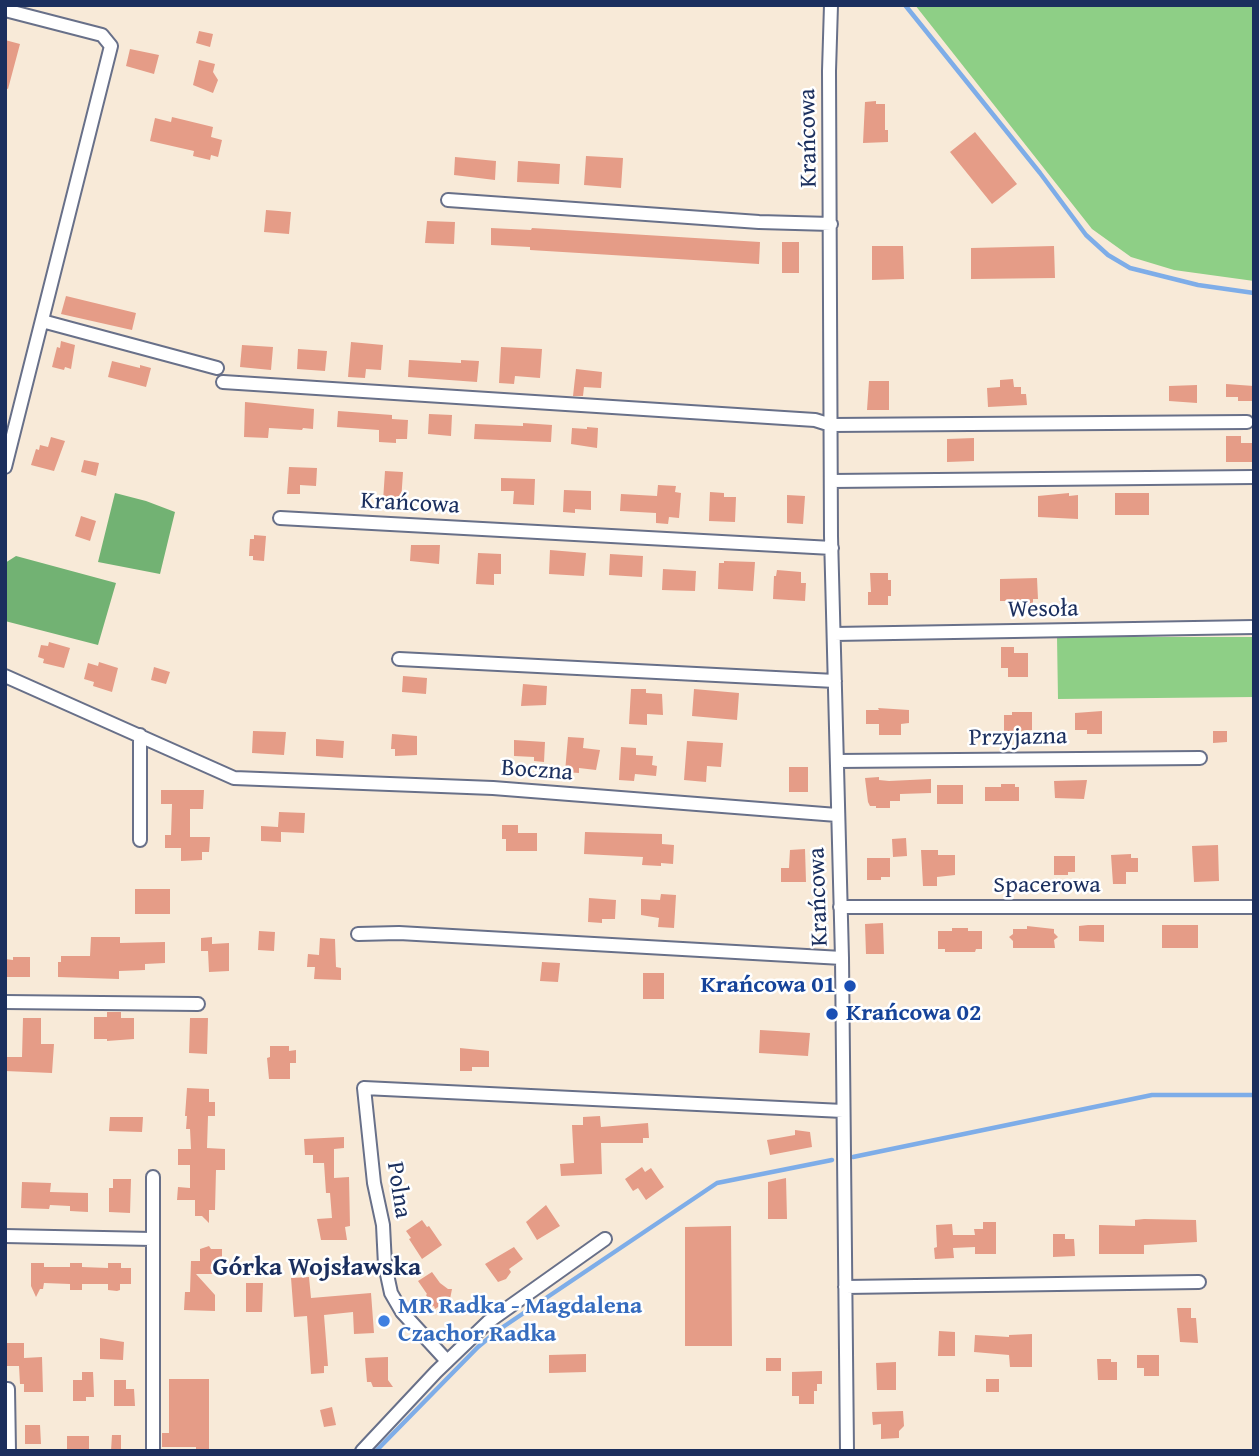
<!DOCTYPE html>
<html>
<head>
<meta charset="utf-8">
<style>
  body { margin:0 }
  #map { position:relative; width:1259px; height:1456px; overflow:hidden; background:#f8ead8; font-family:"Gentium Book Plus",serif }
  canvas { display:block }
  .frame { position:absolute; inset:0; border:7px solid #1b2f5e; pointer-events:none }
</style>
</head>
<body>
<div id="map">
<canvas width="1259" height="1456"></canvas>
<div class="frame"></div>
</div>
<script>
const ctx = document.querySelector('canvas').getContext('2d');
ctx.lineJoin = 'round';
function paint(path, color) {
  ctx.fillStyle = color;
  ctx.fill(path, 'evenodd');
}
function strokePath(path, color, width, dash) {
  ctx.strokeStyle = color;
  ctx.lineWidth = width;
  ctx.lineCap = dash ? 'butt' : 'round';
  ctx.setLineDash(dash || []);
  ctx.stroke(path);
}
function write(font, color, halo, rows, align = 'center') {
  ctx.font = font + ' "Gentium Book Plus",serif';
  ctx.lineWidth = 5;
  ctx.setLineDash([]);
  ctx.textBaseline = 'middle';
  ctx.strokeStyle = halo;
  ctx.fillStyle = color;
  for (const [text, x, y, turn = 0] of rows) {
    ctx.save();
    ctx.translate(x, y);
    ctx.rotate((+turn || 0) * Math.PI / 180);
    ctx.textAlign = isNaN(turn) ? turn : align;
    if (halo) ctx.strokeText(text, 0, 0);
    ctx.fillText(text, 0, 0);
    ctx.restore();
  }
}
const green = new Path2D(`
  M915,5H1254V281L1174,270L1131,257L1092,229Z
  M1057,637H1254V697L1058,699Z`);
const forest = new Path2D(`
  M115,493L146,501L175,512L160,574L98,562Z
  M16,556L116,583L98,645L5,621V563Z`);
const stream = new Path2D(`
  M905,5L1040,173L1086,235L1108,255L1130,268L1198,285L1254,293
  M853,1157L1152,1095H1254
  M376,1451L478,1347L497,1331L717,1183L832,1160`);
const building = new Path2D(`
  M199,31L213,34L210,47L196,43Z
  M5,40L20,44L8,89L5,88Z
  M130,49L159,55L154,74L126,66Z
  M199,60L215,64L213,72L218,80L213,93L193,85Z
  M876,101V104H885V130H888V142L863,143L865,102Z
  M172,117L213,127L211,137L222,140L218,157L211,155L210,160L193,156L194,151L150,141L155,118L171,122Z
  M975,132L1017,184L992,204L950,152Z
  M586,156L623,158L621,188L584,185Z
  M455,157L496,161L495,180L454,175Z
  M518,161L560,164L559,184L517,182Z
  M266,210L291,212L289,234L264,232Z
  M427,221L455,222L454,244L425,243Z
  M491,228L531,230L532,228L760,242L759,264L530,250V247L491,245Z
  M782,242H799V273H782Z
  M872,246H903L904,279L872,280Z
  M1054,246L1055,278L971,279V248Z
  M66,296L136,313L132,330L61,314Z
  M61,341L75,345L71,369L65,367L64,370L52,367L57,347L60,348Z
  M351,342L383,345L381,370L366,369L365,378L348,377Z
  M242,345L273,347L271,370L240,367Z
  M501,347L542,349L540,378L515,376L514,384L499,383Z
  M298,349L327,351L325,371L297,369Z
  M409,360L461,363V360L479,361L477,382L408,377Z
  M112,361L140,368V365L151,368L146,387L108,377Z
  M576,369L602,372L601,388L584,387L583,396H573Z
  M1013,379L1014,387H1021V394H1026L1027,405L988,407L987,388L1000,387V380Z
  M869,381H889V410H867Z
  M1226,384L1254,386V401H1238V397H1226Z
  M1197,385V403L1169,401V386Z
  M245,402L314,409L313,429L303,428L302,430L269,428L268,438L244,437Z
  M338,411L392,415V419L408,420L407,439H396V443L379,442V430L337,427Z
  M429,414L452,415L451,436L428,434Z
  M523,423L552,425L551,442L474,439L475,424L523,426Z
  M587,427L598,428L597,448L571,444L572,428L587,429Z
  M1226,436H1241V443H1254V462H1226Z
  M51,437L65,441L54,471L31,465L36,449L39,450L40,445L48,447Z
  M974,438V461L947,462V439Z
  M84,460L99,463L96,476L81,472Z
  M289,467L317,468L316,486L300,485V494H287Z
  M385,471L403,472L401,502L383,501Z
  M501,478L535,479L534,505L513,504L514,491H501Z
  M658,485L676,486L675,492L681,493L679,518L669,517L668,524L656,523V513L620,511L621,494L657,496Z
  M564,490L591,491V510L575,509V513L563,512Z
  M710,492L724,493V497H736L735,522L709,521Z
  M1069,493V496L1078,495V519L1038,517V496Z
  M1115,493H1149V515H1115Z
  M787,495L805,496L803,524L787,523Z
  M81,516L96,521L90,541L75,536Z
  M254,535L266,536L264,561L253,560V556H249L250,539H254Z
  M411,545H440L439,564L410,561Z
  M550,550L586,553L584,576L549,574Z
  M478,553L501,554V574H494V585L476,584Z
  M610,554L643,556L642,577L609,575Z
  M724,561L755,562L753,591L718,589L719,563H724Z
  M663,569L696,571L695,591L662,590Z
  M777,570L801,572V583H806L805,601L773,599L774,576H776Z
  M870,573H888V580H891V596H888V605H868V592H871Z
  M1037,578L1038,599H1033V608H1017V601H1000V579Z
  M49,642L70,648L64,668L43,663L44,659L38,657L41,645L48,646Z
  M1001,647H1014V653H1028V677H1008V668H1001Z
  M99,662L118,668L112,692L93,686L94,682L84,679L88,663L98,666Z
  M154,667L170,672L166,684L151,680Z
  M403,676L427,678L426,694L402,692Z
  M523,684L547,686L546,705L521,706Z
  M631,689H646V693L662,694L663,715L647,714V725L629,724Z
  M694,689L739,693L737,720L692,716Z
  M878,708L909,710V723L901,724V735H879V724H866V710H879Z
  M1102,711V734H1087V730H1075V713Z
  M1012,712H1032V730L1004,732V715H1012Z
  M253,731L286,732L284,755L252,753Z
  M1213,731H1227V742L1213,743Z
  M392,734L417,736V755L395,756V749H391Z
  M568,737L584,738L583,748L600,750L596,770L579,768V773L565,772Z
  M316,739L344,741L343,758L316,756Z
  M514,740L545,742L544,762L534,761V757L514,756Z
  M687,741L723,743L721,767L707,766L706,782L684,780Z
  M621,747L636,748V755L653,756L652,765L657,766L656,776L635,774L634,781L619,780Z
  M789,767H808V792H789Z
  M879,777V780L889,781L931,779V793L900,794V801H890V808H876V806H870L868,802L865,778Z
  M1087,780L1084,799L1055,798L1054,781Z
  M1001,784H1015V787H1019V801H985V787H1001Z
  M937,785H963V804H937Z
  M161,790H204L203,809H190V837H210L209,852H202V860L181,861V848H165V835H171L172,804H161Z
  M279,812L305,813L304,833L281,832V842L261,841V826L278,827Z
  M502,825H518V833H537V851H506V839H502Z
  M585,832L662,834V844L674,845L673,864L661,863V866L642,865L643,857L584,854Z
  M906,838L907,856L893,857L892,839Z
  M1218,845L1219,881L1194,882L1192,846Z
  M805,849L806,882H781V868H789L790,850Z
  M921,850H938V855H955V875L937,877V886H923Z
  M1131,854V858H1138V872H1126V884H1113L1111,855Z
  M1054,856H1075V872H1068V875H1054Z
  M867,858H890V877H881V880H867Z
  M135,889H170V914H135Z
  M661,894L676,895L674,928L658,927L659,918L641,915V899L660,900Z
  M589,898L616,900L615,919H602V923L588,922Z
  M883,923L884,954H866L865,924Z
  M1088,925H1104V942L1079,941V926Z
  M1162,925H1198V948H1162Z
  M1027,926L1054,929V933L1058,937L1054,940L1055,948H1013V941L1009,937L1013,934V929H1027Z
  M952,928H968V931H982V949H976L975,952H945V949H938V931H952Z
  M259,931L275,932L274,951L258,950Z
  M91,937H120V943L165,942V963L145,964V970L119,971V979L58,977V962H61V956H90Z
  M212,937V944L229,943V971L209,972L208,951H201V938Z
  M320,938L335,939L336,967L341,968V980L314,979L315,967H307L308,954L319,955Z
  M13,957H30V977H5V959L13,960Z
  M542,962L560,963L558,982L540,981Z
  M643,973H664V999H643Z
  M107,1012H121V1018H134V1039L107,1041V1039H94V1017H107Z
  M23,1018H41V1044H54L52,1073L5,1071V1057H22Z
  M190,1018H208L207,1054L189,1053Z
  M760,1030L810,1033L808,1056L759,1053Z
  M270,1046H289V1051L296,1050V1063H290V1079H269L267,1058L270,1057Z
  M460,1048L489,1051V1067H472V1071H460Z
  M187,1088L209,1089V1102H215V1116H208L207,1148L225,1149V1170H216L215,1210H209V1223L202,1216H195V1200H177L178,1187L190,1188V1165H178V1149H191L190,1129H186L187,1116H185Z
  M600,1116L601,1127L648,1123L649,1138H643V1143H601L602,1174L561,1176L560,1164L574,1163L572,1125H583V1117Z
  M110,1117H143L142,1132L109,1131Z
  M795,1130L810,1132L812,1147L770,1155L767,1140L795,1135Z
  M344,1137V1148L334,1149V1178L349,1177L350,1226L345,1227L347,1240H321L317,1219L332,1218L330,1193H326L324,1163H313V1155H305L304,1139Z
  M642,1167L645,1172L651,1168L664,1187L646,1200L638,1188L633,1191L625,1179Z
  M786,1178L787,1219H768V1182Z
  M113,1179H131L130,1213L109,1212V1188H113Z
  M22,1182L51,1183L50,1192L88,1193V1212L70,1211V1206L50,1205L49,1209L21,1208Z
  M546,1205L560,1226L537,1240L526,1222Z
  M1144,1219L1196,1220L1197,1242L1144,1245V1254H1099V1225L1135,1226V1220Z
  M422,1220L427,1227L429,1226L442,1245L422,1259L409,1239L411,1238L406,1231Z
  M983,1222H996V1254H975V1247L953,1248L954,1258L935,1259L934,1248L937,1247L936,1225L952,1224L953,1235H975L974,1229H983Z
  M731,1226L732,1346H685V1227Z
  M1053,1234H1065V1239H1074L1075,1256L1053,1257Z
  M209,1246L211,1249H222V1261H217V1274H196L215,1295V1311L184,1310L185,1292H190L191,1261H200V1249Z
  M514,1247L523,1259L509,1269L511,1272L506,1279L498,1282L485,1264Z
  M31,1263H44V1267H70V1263H82V1267L108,1268V1263H121V1268H131V1284H120V1290L117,1291L108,1290V1284H82V1290H70V1284L44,1283L43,1289H40L36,1297L31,1286Z
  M432,1272L440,1283L448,1289H452L450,1299L435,1309L434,1306L428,1307L430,1301L426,1295L427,1294L418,1281Z
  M309,1277L311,1298L371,1293L374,1333L354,1334L353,1312L324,1315L328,1366H324V1373L311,1374L307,1316L294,1317L291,1278Z
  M246,1283H263L262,1312H246Z
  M1177,1308H1191V1318H1196L1198,1343L1180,1342Z
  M939,1331L955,1332V1356H938Z
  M1032,1334V1367H1010L1009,1355L974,1352L975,1335L1009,1337V1335Z
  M100,1338L124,1342L123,1360L100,1359Z
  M5,1343H24V1358L42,1357L43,1392H24V1384H20L19,1366H5Z
  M586,1354V1372L549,1373V1355Z
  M1137,1355H1159V1376H1144V1368H1137Z
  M388,1357V1380L393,1387H373L371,1382H367L365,1358Z
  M766,1358H781V1371H766Z
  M1097,1359H1111V1362H1117V1380H1098Z
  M896,1362V1390H877L876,1363Z
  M822,1371V1384H817V1391H814V1404H799V1396H792V1372Z
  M82,1372H93L94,1397H86V1401H73V1380H82Z
  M169,1379H209V1451H196V1447H162V1433H169Z
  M986,1379H999V1392H986Z
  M114,1380H126V1389H134L135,1406H114Z
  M332,1407L336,1425L324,1427L320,1410Z
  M903,1411L904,1426L899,1431V1438L881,1439V1424L873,1425L872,1412Z
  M25,1425H40L41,1444H25Z
  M112,1435H121V1451H111Z
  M67,1436H89V1450H67Z`);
const minor = new Path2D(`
  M831,5L829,71L831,536L842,958L847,1451
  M5,10L102,35L111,46L5,467
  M448,200L759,222L831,224
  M42,321L217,368
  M223,382L815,420L831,425L1247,422
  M831,481L1254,477
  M280,518L832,548
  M834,634L1254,627
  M399,659L835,681
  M5,676L234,778L493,788L837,815
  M837,761L1200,758
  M140,840V735
  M840,907H1254
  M358,934L399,933L842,958
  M5,1002L198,1004
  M5,1236L152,1239
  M845,1287L1199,1282
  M447,1361L402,1312L391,1293L385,1265L383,1225L374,1183L364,1088L843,1111
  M5,1389H8L9,1451
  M153,1451V1177
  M362,1451L436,1372L488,1322L605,1239`);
const markers = [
  [850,986,7,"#1a4fb4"],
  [832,1014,7,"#1a4fb4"],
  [384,1321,7,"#3f7fe0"]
];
const streetNames = [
  ["Krańcowa",809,138,-91],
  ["Krańcowa",410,504,3],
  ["Wesoła",1043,610,-1],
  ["Przyjazna",1018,738,-1],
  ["Boczna",537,771,4],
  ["Spacerowa",1047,886],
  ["Krańcowa",819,897,-92],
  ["Polna",398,1190,81]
];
const transitNames = [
  ["Krańcowa 01",836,986],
  ["Krańcowa 02",846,1014,"left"]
];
const shopNames = [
  ["MR Radka - Magdalena",398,1307],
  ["Czachor Radka",398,1335]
];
const neighbourhoodNames = [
  ["Górka Wojsławska",317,1268]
];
paint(green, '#8ecf86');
paint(forest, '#72b273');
strokePath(stream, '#7eade8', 4.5);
paint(building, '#e59c87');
strokePath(minor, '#687089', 16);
strokePath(minor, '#fff', 12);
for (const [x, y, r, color] of markers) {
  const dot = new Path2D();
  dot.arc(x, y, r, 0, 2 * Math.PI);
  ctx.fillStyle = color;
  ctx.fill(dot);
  strokePath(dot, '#fff', 2.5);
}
write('24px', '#1b2f5e', '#fff', streetNames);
write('bold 24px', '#164399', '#fff', transitNames, 'right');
write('bold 24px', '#366cbe', '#fff', shopNames, 'left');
write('bold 26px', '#1b2f5e', '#fff', neighbourhoodNames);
</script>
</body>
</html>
